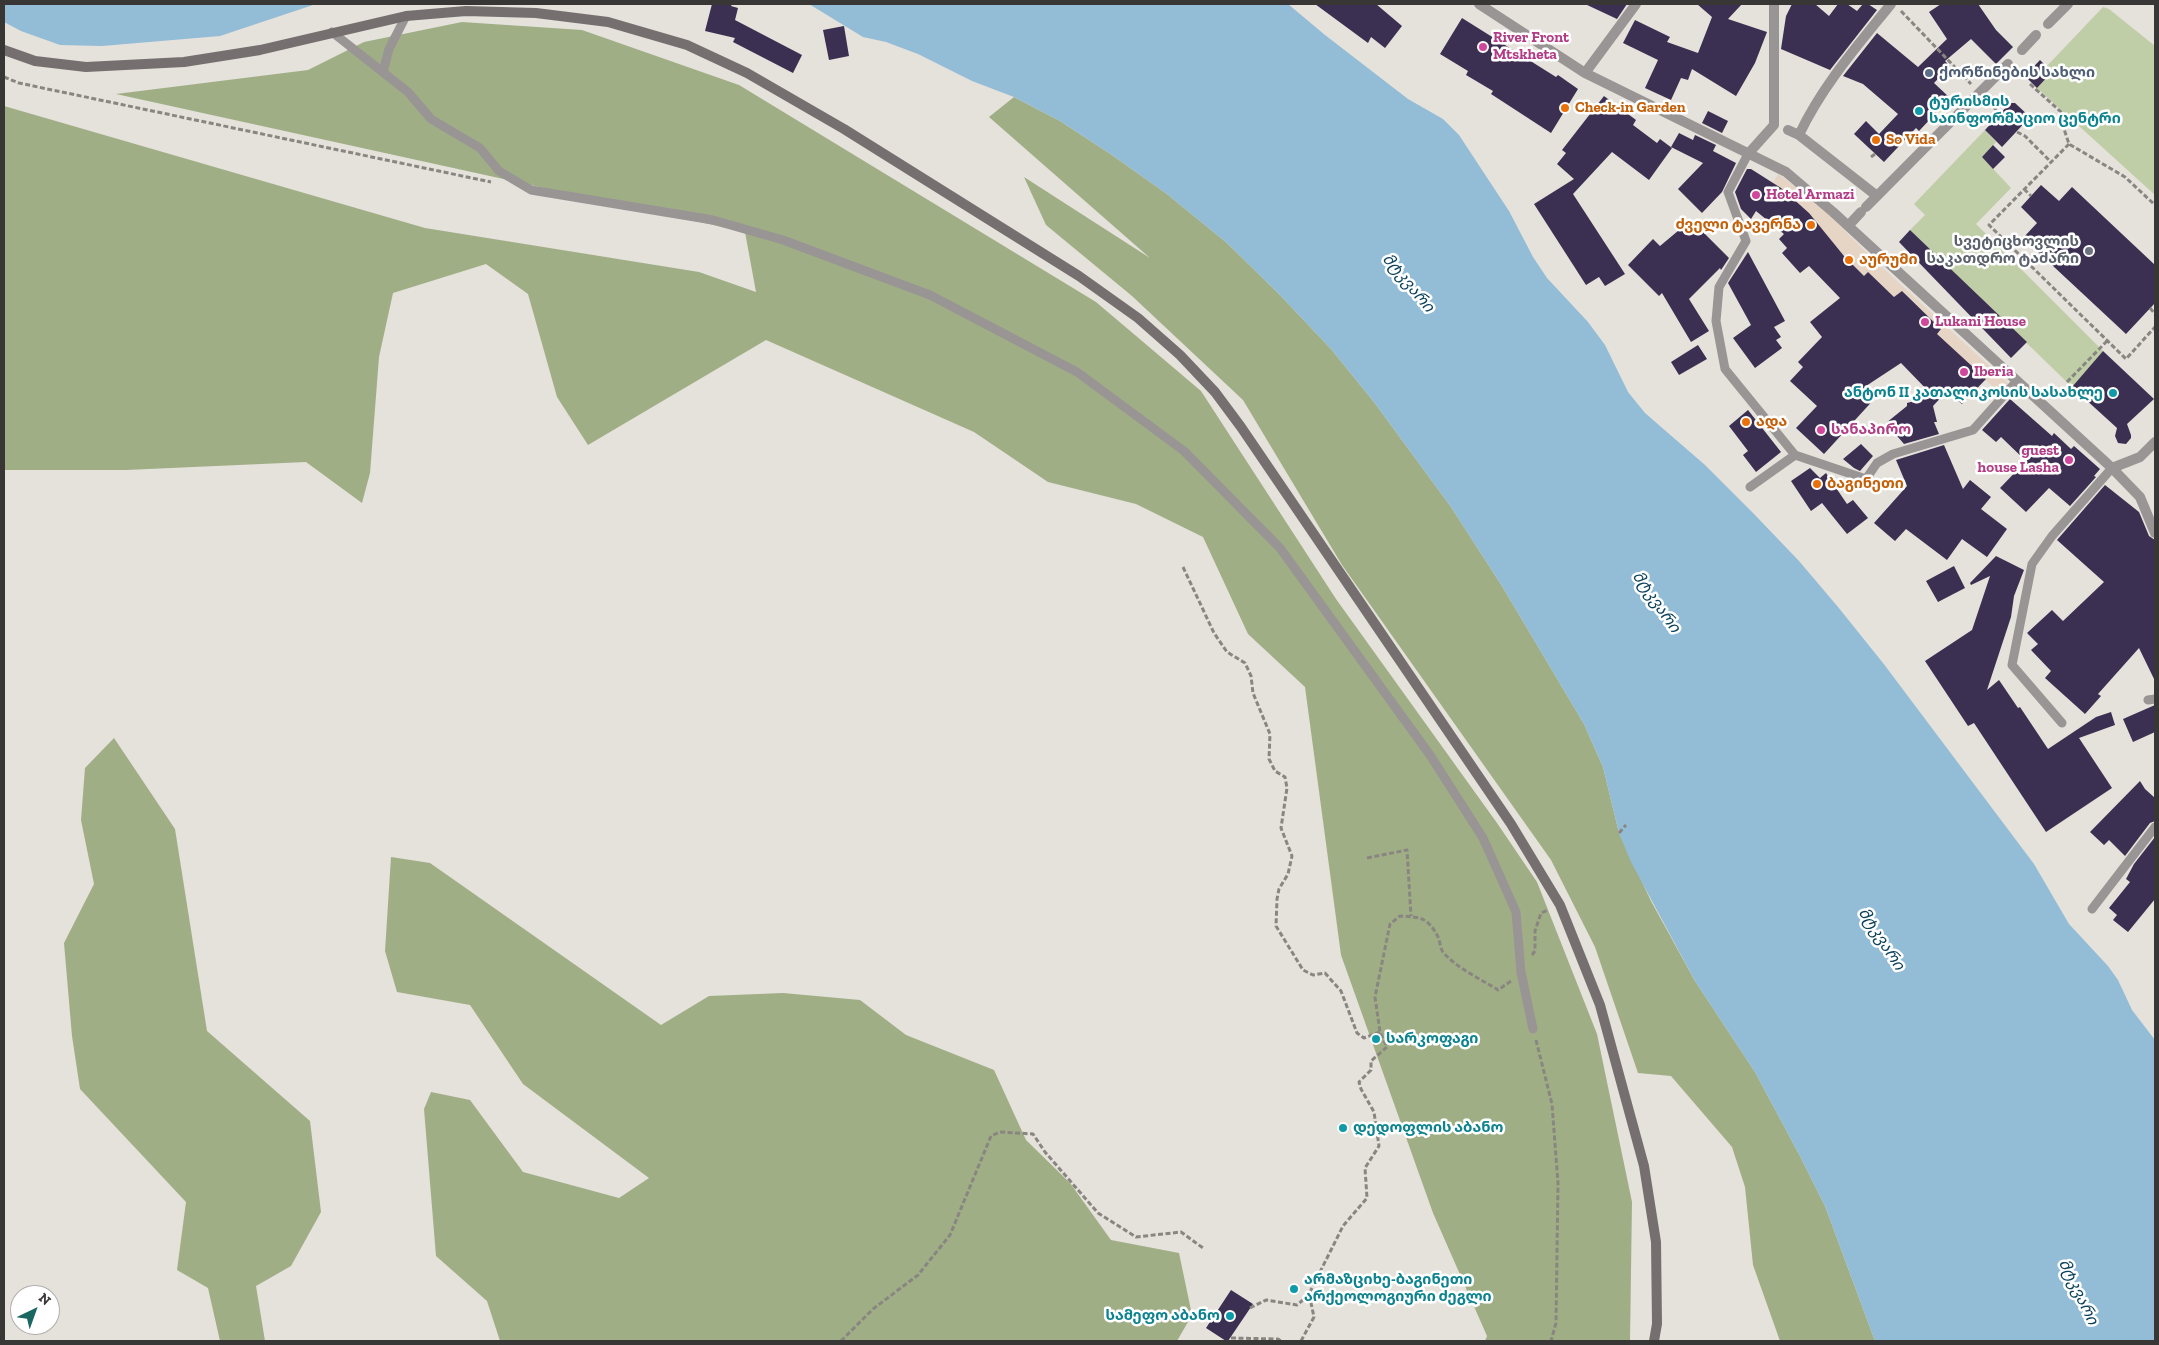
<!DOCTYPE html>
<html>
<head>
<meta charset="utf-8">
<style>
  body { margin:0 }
  #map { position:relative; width:2159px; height:1345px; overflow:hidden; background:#e5e1db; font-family:"Zilla Slab",serif }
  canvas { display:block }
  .frame { position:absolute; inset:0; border:5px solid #393735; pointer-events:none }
  .north { position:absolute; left:10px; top:1285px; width:50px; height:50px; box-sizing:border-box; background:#fff; border:1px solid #b0afae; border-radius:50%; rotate:42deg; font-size:14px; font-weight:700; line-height:20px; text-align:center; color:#393735 }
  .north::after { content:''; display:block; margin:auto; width:18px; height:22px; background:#1a6762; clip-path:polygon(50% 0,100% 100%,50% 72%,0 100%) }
</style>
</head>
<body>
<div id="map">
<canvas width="2159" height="1345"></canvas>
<div class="frame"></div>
<div class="north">N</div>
</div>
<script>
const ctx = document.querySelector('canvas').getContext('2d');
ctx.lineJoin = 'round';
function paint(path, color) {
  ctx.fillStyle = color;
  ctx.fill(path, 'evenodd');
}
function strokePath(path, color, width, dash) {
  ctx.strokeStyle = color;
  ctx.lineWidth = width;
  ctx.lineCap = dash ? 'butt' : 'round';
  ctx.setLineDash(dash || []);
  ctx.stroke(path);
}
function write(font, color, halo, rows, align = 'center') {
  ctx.font = font + ' "Zilla Slab","Noto Sans Georgian",serif';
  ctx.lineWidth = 5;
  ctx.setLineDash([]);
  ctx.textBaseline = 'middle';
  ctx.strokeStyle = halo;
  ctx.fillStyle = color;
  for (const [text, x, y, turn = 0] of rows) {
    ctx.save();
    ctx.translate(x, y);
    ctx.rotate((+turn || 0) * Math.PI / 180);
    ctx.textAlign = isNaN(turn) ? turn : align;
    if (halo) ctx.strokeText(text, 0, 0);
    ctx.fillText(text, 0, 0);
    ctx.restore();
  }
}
const commercial = new Path2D(`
  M1778,174L1815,201L1875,261L2009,384L2001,394L1936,334L1941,329L1903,291L1894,297L1868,272L1864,276L1844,256L1808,213L1773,183Z`);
const green = new Path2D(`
  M2103,7L2109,9L2155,46V195L2037,88L2052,72L2046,67Z
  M1985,130L1996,142L1982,157L2011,188L1976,224L2103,351L2072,387L1910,230L1925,215L1914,204Z`);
const forest = new Path2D(`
  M462,22L582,30L739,85L1096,302L1201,391L1336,599L1497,823L1537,882L1597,1034L1632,1202L1630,1341H1485L1487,1336L1433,1213L1341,955L1305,687L1248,634L1203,537L1136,504L1048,482L974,432L766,340L588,445L557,397L528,294L486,264L393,293L379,357L370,473L362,503L306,462L126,470H4V106L425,228L699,272L756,292L745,232L116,94L308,70L364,42Z
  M1014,97L1060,121L1112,155L1167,194L1227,243L1280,295L1331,349L1374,402L1451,507L1502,586L1584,724L1603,767L1619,833L1651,901L1695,981L1755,1072L1801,1158L1825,1206L1875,1341H1780L1753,1265L1745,1187L1732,1147L1671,1076L1638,1073L1595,947L1551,860L1342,565L1243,400L1132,296L1046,225L1024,177L1150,258L989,117Z
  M114,738L175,829L207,1031L310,1121L321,1212L291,1266L256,1286L265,1341H220L208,1288L177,1270L186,1202L80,1089L72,1036L64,943L94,884L81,820L85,768Z
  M391,857L430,863L661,1025L709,996L783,993L860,1000L906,1035L994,1070L1026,1140L1070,1183L1111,1240L1179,1253L1192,1315L1177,1341H500L487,1301L436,1256L424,1109L431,1092L470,1100L523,1172L619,1198L649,1178L523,1084L470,1005L397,992L385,951Z`);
const water = new Path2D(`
  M4,4H316L220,36L102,46L60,45L21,31L4,22Z
  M809,4H1288L1325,35L1408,99L1443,119L1459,135L1509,211L1533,257L1547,278L1588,322L1605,345L1628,392L1645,413L1705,465L1754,514L1799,561L1838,607L1883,663L2034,864L2069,924L2108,966L2118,980L2132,1010L2155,1040V1341H1875L1825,1206L1801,1158L1755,1072L1695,981L1631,862L1619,833L1603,767L1584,724L1502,586L1451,507L1374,402L1331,349L1280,295L1227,243L1167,194L1112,155L1060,121L1014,97L972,81L918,54L886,42L863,37Z`);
const building = new Path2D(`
  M712,4H732L731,6L738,8L735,20L802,55L793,73L733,42L735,38L705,31Z
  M1315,4H1376L1402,26L1385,48L1371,37L1368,43Z
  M1585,4H1627L1617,19Z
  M1697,4H1742L1728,19L1767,32L1755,63L1736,96L1692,69L1688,80L1681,78L1671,100L1645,88L1658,60L1623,43L1635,20L1670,37L1667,42L1698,53L1712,17Z
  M1792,4H1815L1829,16L1838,4H1847L1857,11L1863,4H1868L1877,10L1830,70L1781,49L1786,16Z
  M1941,4H1978L1996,30L2013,47L1996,64L1971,39L1945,61L1950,66L1934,83L1950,98L1919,131L1916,128L1884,162L1854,134L1866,121L1879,134L1898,114L1863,84L1843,76L1877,33L1918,67L1947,39L1929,12Z
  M1462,18L1556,77L1558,75L1578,89L1551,133L1491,94L1493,91L1466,75L1468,71L1440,54Z
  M844,26L849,56L829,60L823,30Z
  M2040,60L2052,72L2037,88L2025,76Z
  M1604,96L1636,120L1633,125L1657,143L1660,139L1672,148L1649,180L1612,152L1573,194L1625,274L1605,286L1599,277L1586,285L1534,204L1574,179L1557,164L1566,153L1562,150Z
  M2010,103H2015L2030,117L2002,147L1985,130Z
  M1708,111L1728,121L1722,133L1702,123Z
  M1679,133L1693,140L1695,135L1716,145L1713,151L1736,163L1722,192L1702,213L1678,189L1703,163L1671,147Z
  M1993,145L2005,157L1993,169L1982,157Z
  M1747,169H1751L1781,188L1809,213L1844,256L1864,276L1868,272L1894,297L1902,291L1941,329L1937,334L1986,379L1962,404L1947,391L1933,406L1937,422H1934L1939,434L1904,444L1886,423L1907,406V403L1933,396L1901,363L1866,386L1877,396L1824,454L1796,428L1817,406L1790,381L1803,367L1798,362L1822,337L1810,322L1840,298L1809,266L1800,273L1782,253L1787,248L1779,239L1784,234L1756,211L1751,219L1741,209L1735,192Z
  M2041,185L2059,201L2072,187L2155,265V303L2126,334L2023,238L2037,223L2021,207Z
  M1691,220L1729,258L1721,270L1720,268L1689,299L1709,331L1691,342L1662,293L1659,296L1628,265L1653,239L1660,246Z
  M1910,230L2027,342L2011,358L1899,242Z
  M1748,252L1785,321L1774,327L1781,337L1776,340L1782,348L1755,368L1733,338L1751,325L1728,283Z
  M1698,345L1707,359L1679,375L1671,362Z
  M2103,351L2154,399L2127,424L2131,435V438L2126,444L2118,443L2115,436L2117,428L2072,387Z
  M2010,399L2052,436L2054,433L2071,449L2074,446L2100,469L2094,476L2096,477L2070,506L2049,488L2026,512L2000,488L2026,461L2001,437L1996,442L1982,430Z
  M1748,410L1781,452L1756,472L1743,455L1748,451L1729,426Z
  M1861,444L1873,456L1860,471L1854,468L1843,459Z
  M1944,445L1963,489L1970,480L1991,497L1981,509L2007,529L1987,557L1962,539L1947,560L1906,529L1895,541L1874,523L1907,486L1896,460Z
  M1810,468L1820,478L1826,473L1847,504L1853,500L1868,518L1847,534L1822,503L1811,511L1791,481Z
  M2105,485L2139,512L2149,536L2155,540V681L2139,648L2098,694L2101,696L2085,714L2045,678L2051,671L2031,650L2038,644L2027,633L2052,610L2063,621L2104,582L2057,540Z
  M1996,556L2024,570L2014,596L2011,617L1987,690L1999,680L2018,708L2020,707L2048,749L2096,717L2111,712L2115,725L2079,738L2112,788L2046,832L1974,723L1968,726L1925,661L1972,630L1990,576L1971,585L1970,583Z
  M1954,566L1965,588L1938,602L1926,581Z
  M2155,705V732L2133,742L2123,719Z
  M2140,781L2145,789L2155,798V821L2150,823L2125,856L2109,840L2104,845L2090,832Z
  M2155,837V899L2128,932L2113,920L2117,915L2109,908L2130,882L2126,879L2134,864Z
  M1231,1290L1253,1304L1228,1341H1226L1206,1328Z`);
const path = new Path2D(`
  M1901,11L1971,84
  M4,77L19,83L491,182
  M2030,84L2071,121L2064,129L2069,144L2125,177L2155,205
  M1988,101L2000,114
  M2017,132L2025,136L2051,162
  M2069,144L1989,225L2126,359L2155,327
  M1871,157L1875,154
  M2024,189L2031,196
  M2150,308L2155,314
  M2067,382L2107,341
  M1183,567L1214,633L1227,652L1245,663L1251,676L1253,693L1270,734L1269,759L1275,771L1285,777L1287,788L1281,828L1292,856L1288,874L1279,889L1277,899L1276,926L1303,970L1313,975L1325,973L1341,991L1357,1033L1364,1038L1380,1032
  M1619,833L1626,825
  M1367,858L1407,850L1411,916
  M1532,955L1535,951V931L1541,913L1548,910
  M1536,1040L1552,1104L1558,1183L1556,1323L1551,1341
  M1250,1308L1266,1300L1297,1305L1309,1295
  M1231,1338L1278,1339L1281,1341
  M841,1341L873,1309L918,1275L950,1235L991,1136L1000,1132L1033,1134L1045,1152L1098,1213L1136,1237L1181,1232L1203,1248
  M1301,1341L1314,1317L1309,1294L1343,1226L1367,1198L1365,1168L1379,1146L1374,1112L1361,1089L1359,1082L1371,1070V1061L1387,1047L1380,1032L1375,997L1390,924L1400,916C1420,917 1428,917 1438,937C1440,941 1440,948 1443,952C1456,968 1481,979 1498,990L1511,981`);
const service = new Path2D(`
  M332,32L408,92L431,119L480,148L499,171L531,190L713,220L783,240L930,295L1077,372L1184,451L1280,548L1430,755L1483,838L1516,912L1521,972L1533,1029
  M383,72L389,49L406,16
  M1748,154L1728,192L1746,241L1719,287L1716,321L1725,369L1795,455L1866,479L1877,463L1893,454L1973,430L2016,382
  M1750,487L1795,455
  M2148,700L2155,699
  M2062,723L2012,665L2032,564L2052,536L2112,468
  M2092,909L2155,827`);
const pedestrian = new Path2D(`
  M1479,4L1585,73L1786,172L1833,212L2112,468L2140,497L2155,533
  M2048,24L2068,4
  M2022,50L2036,35
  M1585,73L1636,4
  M1788,130L1799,135L1877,196L2008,64
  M1799,135C1822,86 1858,45 1891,4
  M1748,154L1774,125V4
  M1866,207L1877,196
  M1848,226L1861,212
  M2112,468L2140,457L2155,442`);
const secondary = new Path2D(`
  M4,50L35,61L86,67L184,62L260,50L406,16L466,11L536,13L608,22L687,45L747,73L844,129L1079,276L1138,318L1180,355L1215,392L1241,427L1511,824L1560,905L1600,1005L1644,1166L1656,1242L1657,1324L1654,1341`);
const markers = [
  [1483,47,5,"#d1479c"],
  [1929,73,5,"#5c6f8a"],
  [1565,108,5,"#e8710a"],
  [1919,111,5,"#0f9aa8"],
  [1876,140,5,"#e8710a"],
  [1756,195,5,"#d1479c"],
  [1811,225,5,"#e8710a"],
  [2089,251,5,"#6b7280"],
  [1849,260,5,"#e8710a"],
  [1925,322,5,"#d1479c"],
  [1964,372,5,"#d1479c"],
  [2113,393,5,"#0f9aa8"],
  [1746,422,5,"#e8710a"],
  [1821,430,5,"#d1479c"],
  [2069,460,5,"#d1479c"],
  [1817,484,5,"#e8710a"],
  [1376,1039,5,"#0f9aa8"],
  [1343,1128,5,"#0f9aa8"],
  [1294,1289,5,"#0f9aa8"],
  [1230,1316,5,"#0f9aa8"]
];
const hotelNames = [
  ["River Front",1493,38],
  ["Mtskheta",1493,55],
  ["Hotel Armazi",1766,195],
  ["Lukani House",1935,322],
  ["Iberia",1974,372],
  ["სანაპირო",1831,430],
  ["guest",2059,451,"right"],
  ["house Lasha",2059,468,"right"]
];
const serviceNames = [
  ["ქორწინების სახლი",1939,73]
];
const cultureNames = [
  ["ტურისმის",1929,102],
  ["საინფორმაციო ცენტრი",1929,119],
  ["ანტონ II კათალიკოსის სასახლე",2103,393,"right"],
  ["სარკოფაგი",1386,1039],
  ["დედოფლის აბანო",1353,1128],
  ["არმაზციხე-ბაგინეთი",1304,1280],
  ["არქეოლოგიური ძეგლი",1304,1297],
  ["სამეფო აბანო",1220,1316,"right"]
];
const foodNames = [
  ["Check-in Garden",1575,108],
  ["So Vida",1886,140],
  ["ძველი ტავერნა",1801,225,"right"],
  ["აურუმი",1859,260],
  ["ადა",1756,422],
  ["ბაგინეთი",1827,484]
];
const worshipNames = [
  ["სვეტიცხოვლის",2079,242],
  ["საკათდრო ტაძარი",2079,259]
];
const waterNames = [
  ["მტკვარი",1408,283,50],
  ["მტკვარი",1656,602,55],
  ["მტკვარი",1881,939,57],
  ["მტკვარი",2078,1292,64]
];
paint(commercial, '#e6d4c4');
paint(green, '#c0cea7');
paint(forest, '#a0ae85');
paint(water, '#93bcd6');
paint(building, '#3b3051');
strokePath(path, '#898682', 3, [5, 2.5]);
strokePath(service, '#989594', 9);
strokePath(pedestrian, '#989594', 10);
strokePath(secondary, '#75706f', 10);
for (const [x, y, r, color] of markers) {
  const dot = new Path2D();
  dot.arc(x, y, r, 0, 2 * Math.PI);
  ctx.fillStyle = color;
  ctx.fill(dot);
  strokePath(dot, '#fff', 2);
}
write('bold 15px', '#b23c85', '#fff', hotelNames, 'left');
write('bold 15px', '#4e5e75', '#fff', serviceNames, 'left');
write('bold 15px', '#0d838f', '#fff', cultureNames, 'left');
write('bold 15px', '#c56008', '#fff', foodNames, 'left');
write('bold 15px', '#5b616d', '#fff', worshipNames, 'right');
write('italic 16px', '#0d425d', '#fff', waterNames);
</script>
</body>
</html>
